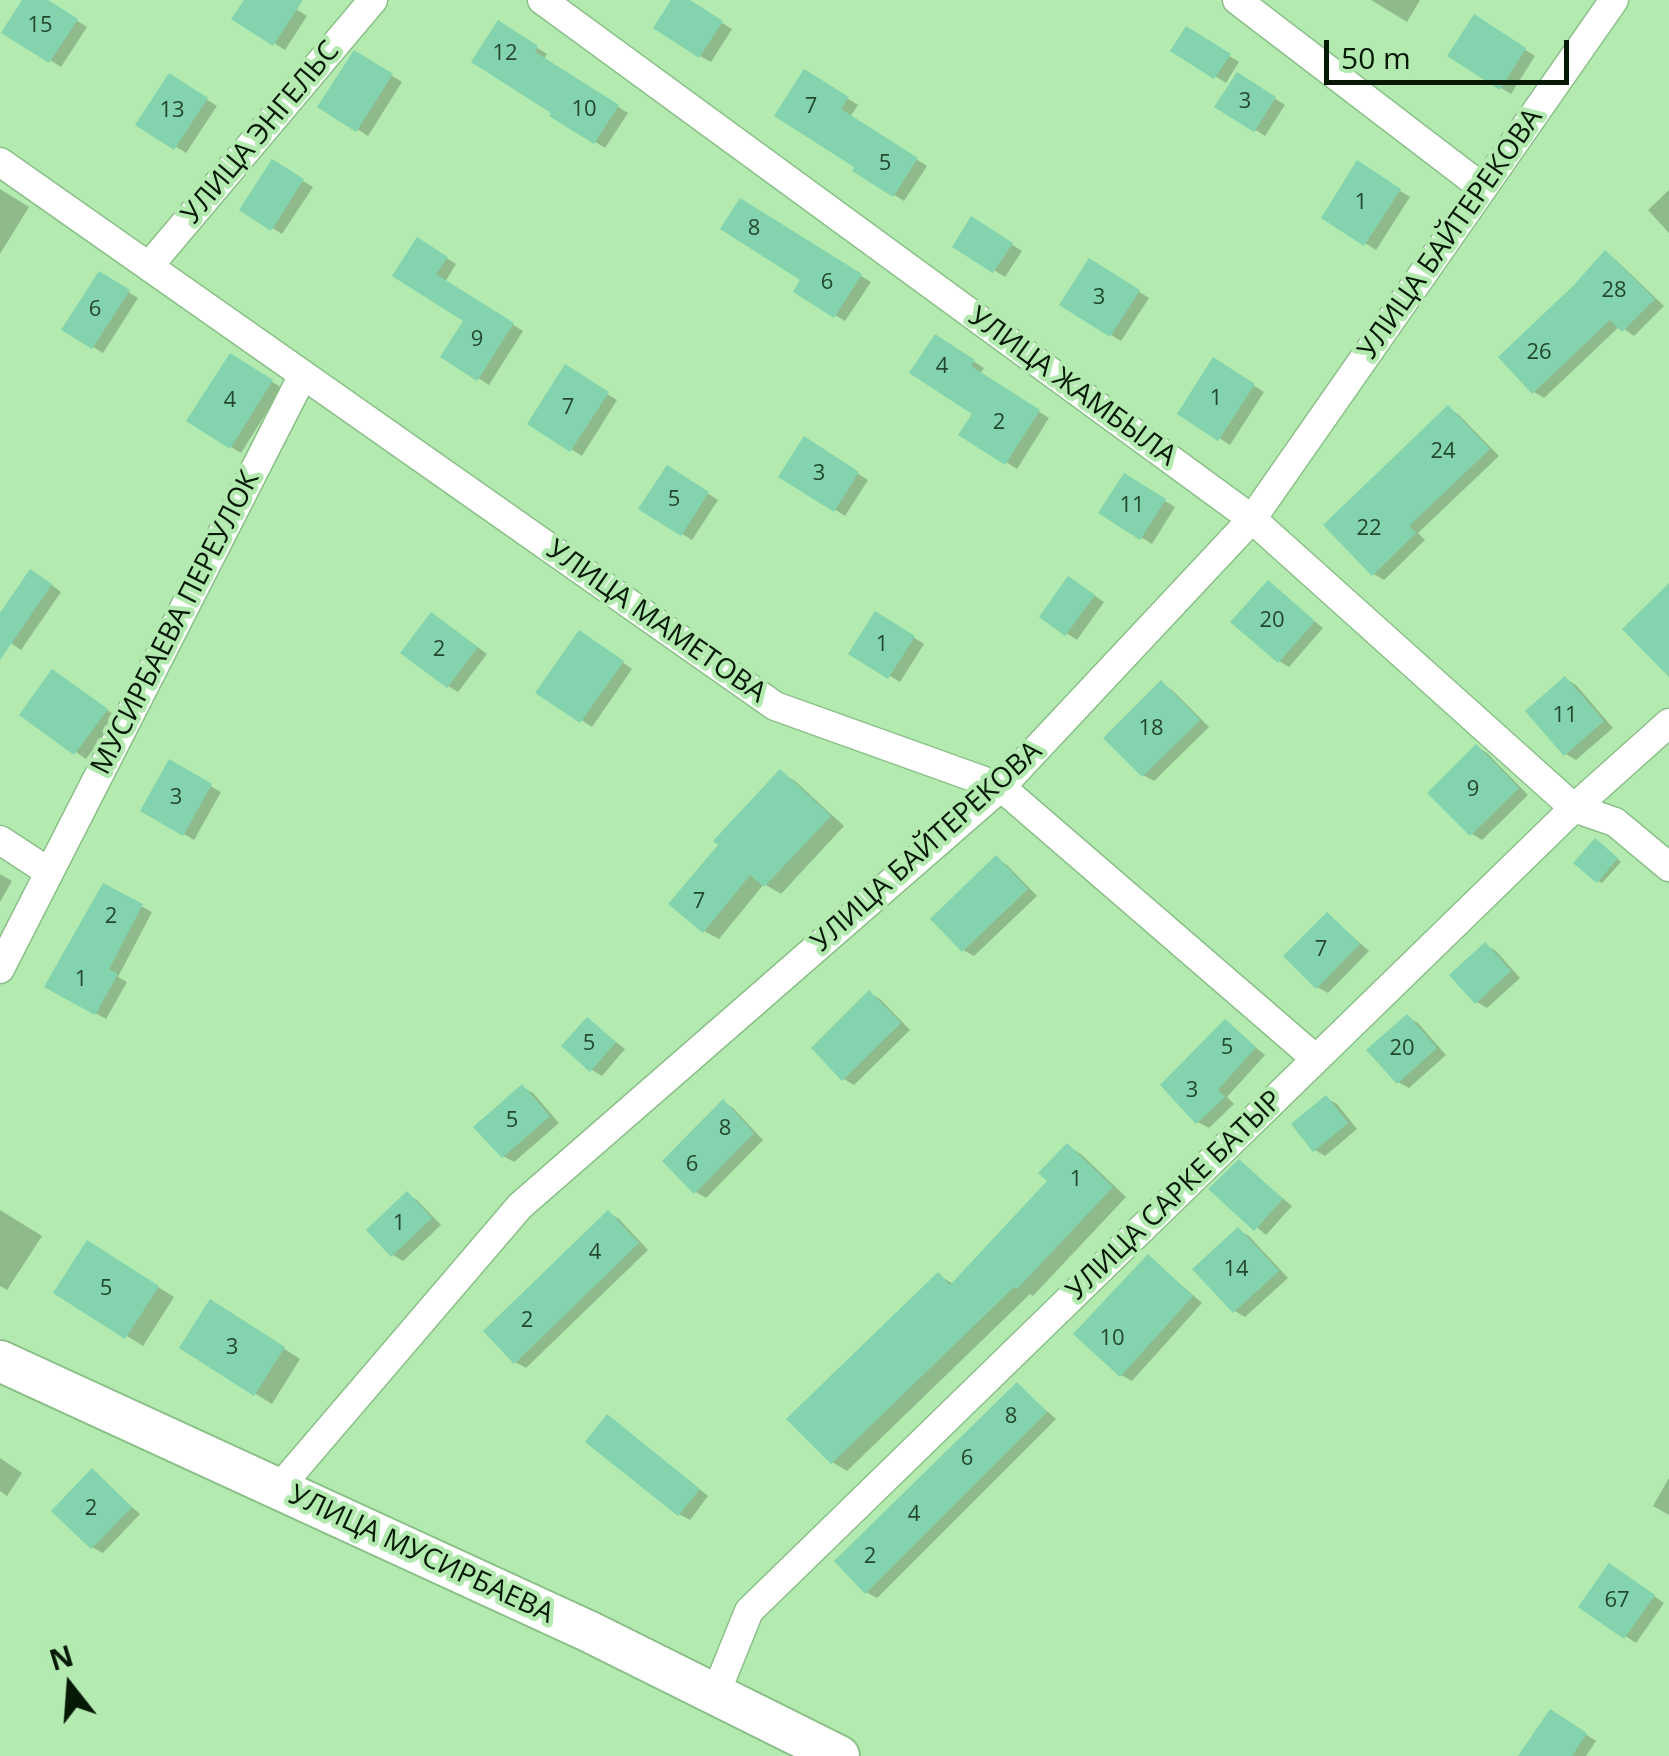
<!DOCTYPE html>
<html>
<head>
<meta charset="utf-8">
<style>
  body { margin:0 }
  #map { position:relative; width:1669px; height:1756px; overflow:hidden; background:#b3eab0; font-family:"Open Sans",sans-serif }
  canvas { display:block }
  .north { position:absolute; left:20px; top:1636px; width:100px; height:100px; -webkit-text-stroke:8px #b3eab0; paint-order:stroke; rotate:343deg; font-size:28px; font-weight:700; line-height:40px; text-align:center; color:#051905 }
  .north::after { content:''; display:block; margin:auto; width:35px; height:45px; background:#051905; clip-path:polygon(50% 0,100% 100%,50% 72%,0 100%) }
  .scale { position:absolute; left:1324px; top:40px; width:245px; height:45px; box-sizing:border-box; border:5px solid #051905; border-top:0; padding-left:12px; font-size:30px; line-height:35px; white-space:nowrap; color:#051905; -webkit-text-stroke:8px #b3eab0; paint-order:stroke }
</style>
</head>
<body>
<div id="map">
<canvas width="1669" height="1756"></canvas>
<div class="north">N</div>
<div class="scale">50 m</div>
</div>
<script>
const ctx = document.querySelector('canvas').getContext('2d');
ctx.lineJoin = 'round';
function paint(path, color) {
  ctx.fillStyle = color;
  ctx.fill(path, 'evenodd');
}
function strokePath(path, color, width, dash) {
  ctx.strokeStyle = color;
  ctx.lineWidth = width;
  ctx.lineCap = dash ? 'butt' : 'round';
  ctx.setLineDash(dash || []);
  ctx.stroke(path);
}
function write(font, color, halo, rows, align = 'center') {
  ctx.font = font + ' "Open Sans",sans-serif';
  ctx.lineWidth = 9;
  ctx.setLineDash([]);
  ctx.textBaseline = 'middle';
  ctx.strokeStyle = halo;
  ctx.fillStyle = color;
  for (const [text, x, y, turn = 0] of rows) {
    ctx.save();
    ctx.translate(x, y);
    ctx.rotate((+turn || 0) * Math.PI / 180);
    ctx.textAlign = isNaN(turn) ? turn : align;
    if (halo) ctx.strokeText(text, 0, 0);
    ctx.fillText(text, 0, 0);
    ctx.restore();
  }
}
const shadow = new Path2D(`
  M25,0H44L87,27L61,67L5,32Z
  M247,0H282L307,16L285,50L235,19Z
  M674,0H686L732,29L711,62L700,56Z
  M1371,0H1420L1407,22Z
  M1474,18L1535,56L1511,94L1450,56Z
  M499,24L547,54L544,59L628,113L605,148L552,115Z
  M1187,29L1239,62L1226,83L1173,50Z
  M355,53L402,82L368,136L321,106Z
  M805,72L858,105L850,117L927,166L904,201L855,170L858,166Z
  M1238,75L1285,105L1265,136L1218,106Z
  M170,76L217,106L186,153L139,124Z
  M273,162L313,187L282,234L243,210Z
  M1358,164L1410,197L1376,250L1324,217Z
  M0,189L29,207L0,254Z
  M1669,190V233L1648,210Z
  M740,202L871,282L845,321L796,291L804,280Z
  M972,219L1022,251L1005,277L955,246Z
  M417,240L456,264L445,282L523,331L489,385L444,356L467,320L395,275Z
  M1606,254L1616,260L1664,306L1634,336L1620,326L1544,398L1534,392Z
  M1090,261L1149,298L1121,341L1063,305Z
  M99,274L138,298L103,353L64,329Z
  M935,337L984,368L980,374L1049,418L1017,469L962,434L976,413Z
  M231,356L282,388L241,453L189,421Z
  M1214,361L1264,392L1230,445L1180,413Z
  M565,368L617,400L582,456L530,423Z
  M1448,408L1458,414L1499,456L1418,533L1425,540L1384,580L1374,574Z
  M805,440L868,480L845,516L782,476Z
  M667,468L718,500L692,540L641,508Z
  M1124,476L1175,507L1152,544L1101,512Z
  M42,578L61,592L21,650L0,636V618Z
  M1268,583L1323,628L1289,667L1279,661Z
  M1079,585L1104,602L1077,640L1042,617Z
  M876,614L924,644L900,682L852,653Z
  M442,621L487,654L458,692L448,686Z
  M590,639L632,669L592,727L539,692Z
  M63,678L117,717L86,759L22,714Z
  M1566,679L1576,685L1613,728L1576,760L1566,754Z
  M1161,684L1172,690L1209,727L1154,781L1143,775Z
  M1477,747L1487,753L1528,795L1482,840L1472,834Z
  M170,763L221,792L194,840L143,810Z
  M780,772L795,781L844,826L781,894L764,884L719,939L704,931Z
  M1600,843L1621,862L1602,883L1598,881Z
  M997,859L1007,865L1037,896L974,956L963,950Z
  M0,874L12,881L0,902Z
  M104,886L152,912L118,977L127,982L106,1019L47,986Z
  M1328,915L1369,951L1328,993L1317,987Z
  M1486,945L1496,951L1520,978L1487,1008L1477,1002Z
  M870,993L880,999L910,1030L854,1085L844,1079Z
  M1407,1017L1418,1023L1446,1055L1409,1088L1398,1082Z
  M587,1020L625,1049L602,1076L592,1070Z
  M1225,1022L1265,1055L1227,1097L1234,1104L1209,1128L1198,1122L1163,1085Z
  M522,1087L533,1093L559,1123L514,1162L503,1156Z
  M1326,1098L1337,1104L1357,1129L1325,1156L1315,1150Z
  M723,1102L733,1108L763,1140L706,1198L696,1192L666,1161Z
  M1068,1146L1082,1155L1126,1197L1033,1296L1030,1294L847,1471L832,1462L939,1276L954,1284L1050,1181Z
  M1239,1162L1292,1206L1266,1235L1211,1189Z
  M407,1194L417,1200L441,1225L403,1261L393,1255Z
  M0,1210L42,1236L7,1290L0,1286Z
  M609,1213L619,1219L648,1250L526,1368L515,1362Z
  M1238,1230L1249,1236L1288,1278L1245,1317L1235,1311Z
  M104,1253L174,1297L143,1346L127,1336Z
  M1149,1257L1202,1303L1132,1381L1121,1375Z
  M227,1312L300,1359L272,1404L182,1348Z
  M1017,1385L1056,1419L877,1598L866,1592Z
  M618,1424L708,1496L690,1520L679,1514Z
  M0,1458L22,1473L7,1496L0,1491Z
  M92,1472L140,1514L103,1553L92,1547Z
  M1669,1478V1515L1653,1506Z
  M1620,1572L1664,1603L1636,1643L1581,1607Z
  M1561,1718L1596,1741L1586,1756H1532Z`);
const building = new Path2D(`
  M22,0H48L78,19L49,63L1,33Z
  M244,0H303L273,46L231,19Z
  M671,0H690L723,21L699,58L653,28Z
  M1474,14L1526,48L1500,90L1447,56Z
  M498,20L538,46L535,52L619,105L594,144L549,116L551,113L471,62Z
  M1186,26L1231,54L1214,79L1170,51Z
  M354,50L393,74L356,132L317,107Z
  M804,69L849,97L841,109L918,158L893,197L852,171L854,167L774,116Z
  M1237,72L1276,97L1254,132L1214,107Z
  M169,73L208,98L174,150L135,125Z
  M272,159L304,179L271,231L239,210Z
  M1357,160L1401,189L1364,246L1321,218Z
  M740,198L862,274L834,318L793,292L800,280L720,229Z
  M971,216L1013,243L993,273L952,247Z
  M417,237L448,257L436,274L514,323L477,381L440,357L463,321L392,276Z
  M1605,250L1655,299L1622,332L1610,320L1532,394L1498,357L1574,285Z
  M1089,258L1140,290L1110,337L1059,305Z
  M99,271L130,290L92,349L61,330Z
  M935,334L975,360L971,366L1040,410L1005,465L958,435L972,414L909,373Z
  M230,353L273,380L230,449L186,421Z
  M1213,357L1255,384L1218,441L1177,414Z
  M565,364L609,392L570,452L527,424Z
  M1448,405L1490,449L1409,526L1416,533L1372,576L1323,525Z
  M804,436L859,472L834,512L778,477Z
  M667,465L709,492L681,536L638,509Z
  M1124,473L1166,499L1140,540L1098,513Z
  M30,569L52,584L0,660V613Z
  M1068,576L1095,595L1065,636L1039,617Z
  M1268,580L1315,621L1278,663L1230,622Z
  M1669,583V677L1622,629Z
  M875,611L915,636L888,679L848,654Z
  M431,612L478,647L447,688L400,653Z
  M579,630L624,661L580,723L535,693Z
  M52,669L108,709L74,755L19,715Z
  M1565,676L1604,721L1564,756L1525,711Z
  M1161,680L1200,720L1142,777L1103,738Z
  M1476,744L1519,788L1470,836L1427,793Z
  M169,759L212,784L183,836L140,811Z
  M780,769L831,816L764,887L750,875L703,933L668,904L718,845L713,841Z
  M1595,838L1618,858L1597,883L1573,863Z
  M996,855L1028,889L962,952L930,919Z
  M103,883L143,904L109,969L118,974L95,1015L44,987Z
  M1327,912L1360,944L1316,989L1283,956Z
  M1485,942L1511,971L1475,1004L1449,975Z
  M869,990L901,1023L842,1081L811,1048Z
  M1407,1014L1437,1048L1397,1084L1366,1050Z
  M587,1017L616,1042L590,1072L561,1046Z
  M1225,1019L1256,1047L1218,1090L1225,1097L1196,1124L1160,1085Z
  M522,1084L550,1116L502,1158L473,1127Z
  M1326,1095L1348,1123L1313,1152L1291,1124Z
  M723,1099L754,1133L694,1194L662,1161Z
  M1067,1143L1113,1187L1017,1289L1014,1287L831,1464L786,1419L938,1272L950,1285L1047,1181L1038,1173Z
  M1239,1159L1283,1199L1254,1231L1208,1189Z
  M407,1191L432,1218L391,1257L366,1230Z
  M608,1210L639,1243L514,1364L483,1331Z
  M1238,1227L1279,1271L1233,1313L1192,1269Z
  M87,1240L159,1286L125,1339L53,1293Z
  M1148,1254L1193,1296L1120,1377L1073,1334Z
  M210,1299L285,1347L254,1396L179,1348Z
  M1017,1382L1047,1412L865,1594L834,1561Z
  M607,1414L700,1489L678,1516L585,1442Z
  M92,1468L132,1507L91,1549L51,1511Z
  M1609,1563L1655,1595L1624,1639L1578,1607Z
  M1550,1709L1587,1733L1572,1756H1518Z`);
const street = new Path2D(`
  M542,0L1252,519L1574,808L1615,822L1669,867
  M1237,0L1483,188
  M0,162L775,706L1001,787L1316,1059
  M149,266L373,0
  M0,840L49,872
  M0,969L303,375
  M278,1489L520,1206L1001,787L1252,519L1614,0
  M715,1695L749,1611L1574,808L1669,723`);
const secondary = new Path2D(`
  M0,1361L590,1632L839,1756`);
const numberNames = [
  ["15",40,26],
  ["12",505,54],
  ["3",1245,102],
  ["7",811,107],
  ["10",584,110],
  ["13",172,111],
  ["5",885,164],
  ["1",1361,203],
  ["8",754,229],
  ["6",827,283],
  ["28",1614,291],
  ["3",1099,298],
  ["6",95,310],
  ["9",477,340],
  ["26",1539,353],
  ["4",942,367],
  ["1",1216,399],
  ["4",230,401],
  ["7",568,408],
  ["2",999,423],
  ["24",1443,452],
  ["3",819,474],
  ["5",674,500],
  ["11",1132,506],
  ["22",1369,529],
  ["20",1272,621],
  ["1",882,645],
  ["2",439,650],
  ["11",1565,716],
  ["18",1151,729],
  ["9",1473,790],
  ["3",176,798],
  ["7",699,902],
  ["2",111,917],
  ["7",1321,950],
  ["1",81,980],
  ["5",589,1044],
  ["5",1227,1048],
  ["20",1402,1049],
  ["3",1192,1091],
  ["5",512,1121],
  ["8",725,1129],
  ["6",692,1165],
  ["1",1076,1180],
  ["1",399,1224],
  ["4",595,1253],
  ["14",1236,1270],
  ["5",106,1289],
  ["2",527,1321],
  ["10",1112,1339],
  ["3",232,1348],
  ["8",1011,1417],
  ["6",967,1459],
  ["2",91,1509],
  ["4",914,1515],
  ["2",870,1557],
  ["67",1617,1601]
];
const streetNames = [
  ["УЛИЦА ЭНГЕЛЬС",261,133,-50],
  ["УЛИЦА БАЙТЕРЕКОВА",1451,234,-55],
  ["УЛИЦА ЖАМБЫЛА",1072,387,36],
  ["УЛИЦА МАМЕТОВА",656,622,35],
  ["МУСИРБАЕВА ПЕРЕУЛОК",176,623,-63],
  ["УЛИЦА БАЙТЕРЕКОВА",927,847,-42],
  ["УЛИЦА САРКЕ БАТЫР",1175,1196,-44],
  ["УЛИЦА МУСИРБАЕВА",421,1555,25]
];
paint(shadow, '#0003');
paint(building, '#82d3ae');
strokePath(street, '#8ac088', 31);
strokePath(secondary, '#8ac088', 44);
strokePath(street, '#fff', 28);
strokePath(secondary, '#fff', 40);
write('22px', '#24482f', null, numberNames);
write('28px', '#051905', '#b3eab0', streetNames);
</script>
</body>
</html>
